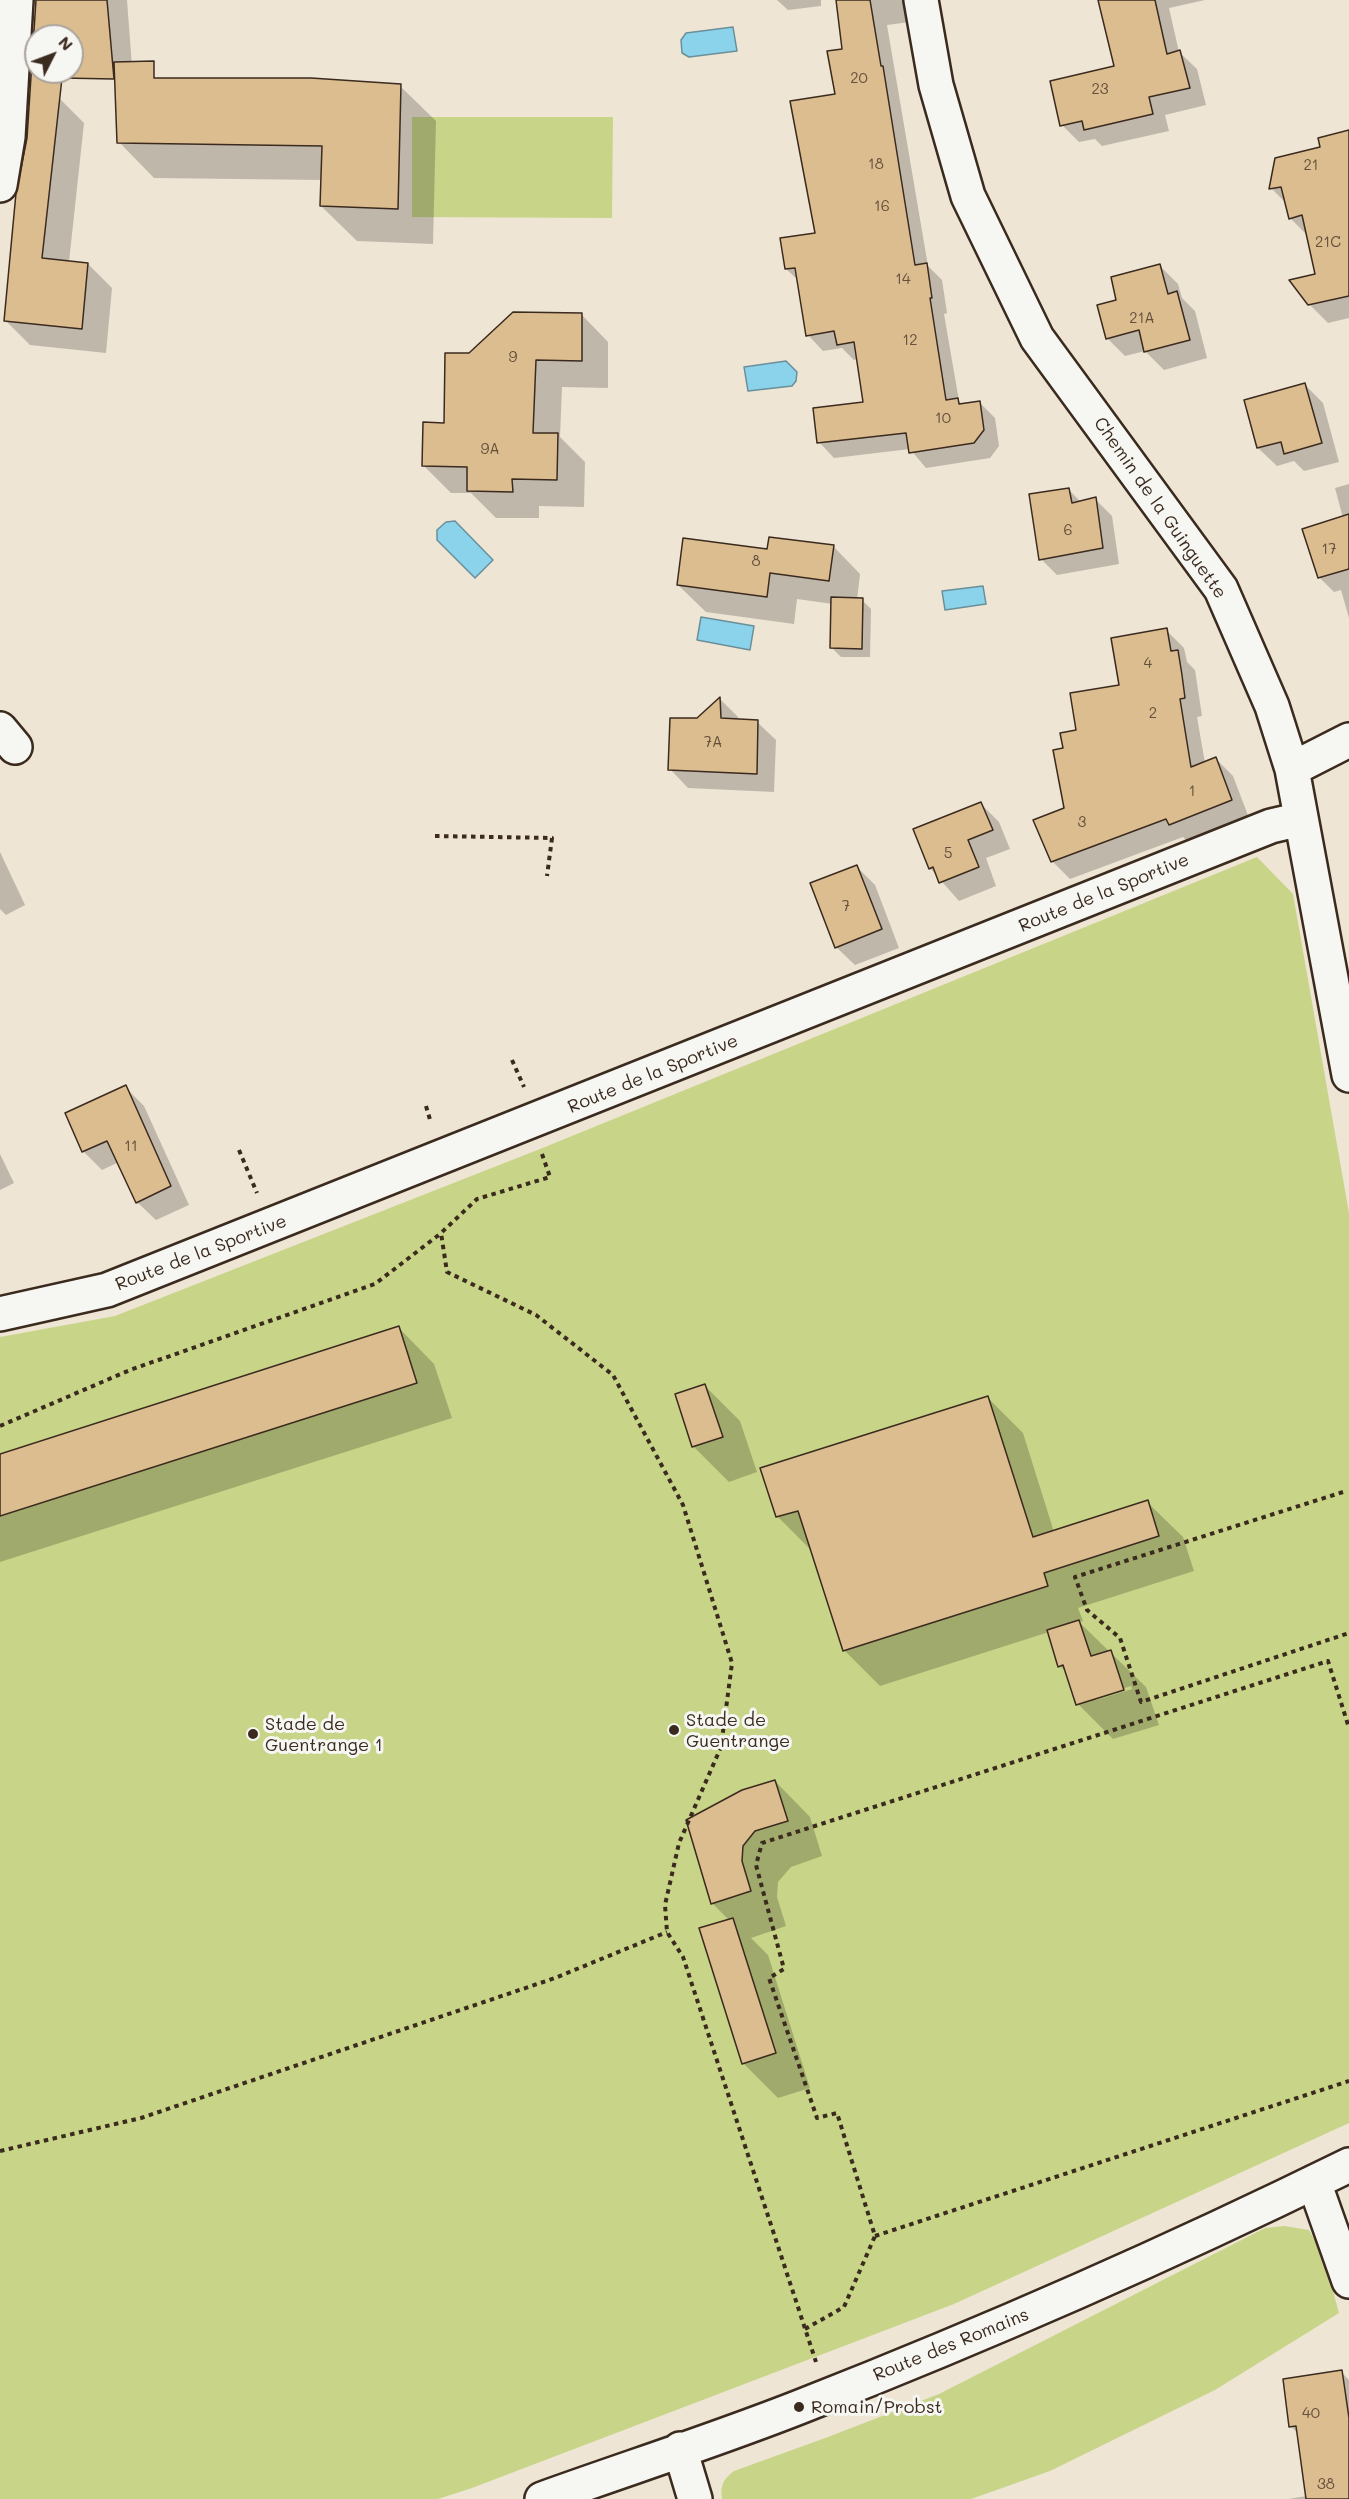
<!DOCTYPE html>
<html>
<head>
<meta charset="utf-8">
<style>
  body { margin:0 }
  #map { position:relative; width:1349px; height:2499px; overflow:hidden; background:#eee5d5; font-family:Mali,sans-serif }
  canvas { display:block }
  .north { position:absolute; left:24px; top:24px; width:60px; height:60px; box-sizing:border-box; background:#f6f6f2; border:2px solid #aba49d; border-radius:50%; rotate:48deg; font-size:16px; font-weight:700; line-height:24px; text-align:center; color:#3b2a1e }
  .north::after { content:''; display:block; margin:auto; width:21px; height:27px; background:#3b2a1e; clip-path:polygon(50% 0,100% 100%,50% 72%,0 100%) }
</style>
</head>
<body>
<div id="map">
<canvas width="1349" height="2499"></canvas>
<div class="north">N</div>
</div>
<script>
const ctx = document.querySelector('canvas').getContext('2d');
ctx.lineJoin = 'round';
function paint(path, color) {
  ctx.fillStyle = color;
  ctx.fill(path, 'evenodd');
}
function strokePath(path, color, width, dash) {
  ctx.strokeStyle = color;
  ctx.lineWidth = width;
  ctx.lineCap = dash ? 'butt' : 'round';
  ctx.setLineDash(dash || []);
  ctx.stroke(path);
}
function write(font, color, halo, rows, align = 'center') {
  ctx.font = font + ' Mali,sans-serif';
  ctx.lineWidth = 6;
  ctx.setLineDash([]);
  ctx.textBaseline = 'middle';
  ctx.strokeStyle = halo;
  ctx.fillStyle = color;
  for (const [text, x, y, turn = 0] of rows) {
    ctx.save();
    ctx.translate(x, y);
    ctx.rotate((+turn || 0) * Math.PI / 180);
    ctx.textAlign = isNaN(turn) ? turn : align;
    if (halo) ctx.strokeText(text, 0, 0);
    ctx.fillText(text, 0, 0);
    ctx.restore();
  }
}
const green = new Path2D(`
  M412,117H613L612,218L412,217Z
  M1257,857L1293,894L1349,1213V2123L954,2304L472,2488L438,2499H0V1337L115,1316L540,1149Z
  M1284,2226L1309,2230L1323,2255L1339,2313L1215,2390L1050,2471L971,2499H722C720,2486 723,2479 734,2471L828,2437L939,2394L1265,2228Z`);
const water = new Path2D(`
  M733,27L737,51L689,57L682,53L681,40L686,33Z
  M786,361L797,372L796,381L792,386L748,391L744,367Z
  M455,521L493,560L475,578L437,540V530L446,522Z
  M983,586L986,604L945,610L942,591Z
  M701,617L754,626L750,650L697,640Z`);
const shadow = new Path2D(`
  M38,0H127L133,80L72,63V36H36V39L34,37Z
  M777,0H821V6L788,10Z
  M837,0H906L910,22L887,25L928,266L942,280L947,313L944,314L959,401L962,405L979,402L995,418L999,446L990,458L926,468L910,449L834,458L819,442L865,404L858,359L854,360L842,348L823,351L808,335L799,281L786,269L816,234L844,50Z
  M1100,0H1205L1169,8L1179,52L1197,69L1206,105L1165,115L1169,131L1102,146L1095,139L1079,142L1062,125L1116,67Z
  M400,86L436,121L433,244L357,241L321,206L322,180L154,178L119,142Z
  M59,98L84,123L69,262L88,264L112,288L106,353L30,345L5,320Z
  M1349,132V318L1328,323L1309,304L1317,275L1308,236L1290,218L1287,204L1271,188L1322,148Z
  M1160,266L1178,284L1182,298L1195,311L1207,358L1164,370L1145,351L1125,356L1107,338L1118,301Z
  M581,314L608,342V388L562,387L560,437L585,462L584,507L539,506V518H496L471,493H451L424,466L445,424L469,355Z
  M1305,385L1323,403L1339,462L1304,471L1294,461L1277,466L1258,448Z
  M1349,484V618L1341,590L1334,592L1319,577L1343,518L1335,488Z
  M1068,489L1081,502L1095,499L1112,516L1119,564L1057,575L1041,559Z
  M833,546L860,574L857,600H862L871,609L870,657H841L832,648L833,604L797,599L794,624L706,612L678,585Z
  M1166,630L1184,648L1187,662L1195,670L1202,716L1197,717L1205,763L1215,758L1233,776L1249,818L1188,842L1183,837L1070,879L1052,861L1066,809L1065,749L1078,731L1121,686Z
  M720,699L738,717V721L757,722L776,740L774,792L688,788L670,769L697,720Z
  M981,804L999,822L1010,849L986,858L996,886L959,901L930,868Z
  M0,852L25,905L6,915L0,909Z
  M857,867L875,885L899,948L855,965L836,947Z
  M125,1087L144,1106L189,1205L156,1220L137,1202L119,1162L102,1170L83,1151Z
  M0,1154L14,1183L0,1190Z
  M399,1328L434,1364L452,1418L0,1562V1455Z
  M705,1386L740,1421L757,1472L729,1482L693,1446Z
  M987,1397L1023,1433L1054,1532L1147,1502L1183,1537L1194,1571L1078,1608L1083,1621L1079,1622L1146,1687L1159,1725L1113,1739L1078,1704L1068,1674L1060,1666L1049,1632L880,1686L844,1650L813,1552L777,1516ZM1131,1686L1132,1689L1096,1700L1094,1698Z
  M775,1781L810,1817L822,1856L791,1867L778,1882L777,1897L786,1926L751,1938L768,1955L810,2088L778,2098L743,2063L729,1920L712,1903Z
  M1341,2372L1349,2380V2499H1288L1307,2496L1298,2434L1291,2426Z`);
const building = new Path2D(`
  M36,0H107L114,79L62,78L42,258L88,263L82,329L4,321L16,193L27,138ZM36,36H72V72H36Z
  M836,0H870L881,66H883L915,265L927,263L932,298H930L946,400L958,398L959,404L980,401L984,430L974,443L909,453L906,433L817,443L813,408L863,402L854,342L837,345L834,331L806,336L795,268L785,269L780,238L815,233L790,101L835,94L827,51L842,49Z
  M1098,0H1155L1167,54L1180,50L1190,88L1149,97L1153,114L1084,130L1082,121L1060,126L1050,81L1114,66Z
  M154,61V78H311L401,84L398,209L320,206L322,146L117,143L114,62Z
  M1349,130V296L1308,305L1289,280L1315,274L1302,215L1289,219L1281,187L1269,189L1275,158L1320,147L1318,138Z
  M1160,264L1168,294L1177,291L1190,340L1144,352L1139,330L1106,339L1097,305L1116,300L1111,277Z
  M513,312L582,313V361L536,360L533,433H558L557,480L512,479L513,492L467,491V467L422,466L423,422L444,423L445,353H469Z
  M1305,383L1322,443L1284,454L1281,442L1257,448L1244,400Z
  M1069,488L1072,503L1096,497L1103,548L1039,560L1029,494Z
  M1349,514V569L1318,578L1302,529Z
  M769,537L834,545L829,581L770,573L767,597L677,585L683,538L767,549Z
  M831,597L863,598L862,649L830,648Z
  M1167,628L1171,651L1178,650L1182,675L1185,698L1180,699L1191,767L1216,757L1232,800L1169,825L1166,819L1051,862L1033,820L1064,808L1053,750L1063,748L1060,733L1076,730L1070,693L1119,685L1111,638Z
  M720,697L721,718L758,720L757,774L668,770L670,718H697Z
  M981,802L993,830L968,840L979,867L939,883L933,867L929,869L913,829Z
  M857,865L882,929L835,948L810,883Z
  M126,1085L171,1186L136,1203L107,1141L82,1152L65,1113Z
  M399,1326L417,1383L0,1516V1454Z
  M705,1384L723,1437L692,1447L675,1394Z
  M988,1396L1033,1537L1148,1500L1159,1536L1044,1573L1048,1586L843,1651L798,1511L776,1517L760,1468Z
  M1079,1620L1091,1656L1111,1650L1124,1690L1076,1705L1063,1665L1058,1667L1047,1630Z
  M775,1780L788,1821L755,1831L743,1846L742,1861L751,1891L711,1904L686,1820L742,1790Z
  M733,1918L776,2053L742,2064L699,1928Z
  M1342,2370L1349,2418V2499H1306L1296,2426L1289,2427L1283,2379Z`);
const path = new Path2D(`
  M435,836L552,838L547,876
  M512,1060L524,1087
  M426,1106L431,1123
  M239,1150L257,1193
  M542,1154L550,1177L477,1199L441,1233L447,1272L536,1315L613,1375L683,1505L732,1663L721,1747L679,1843L665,1905L667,1932L683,1957L816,2362
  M0,1426L130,1370L375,1284L440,1234
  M1343,1492L1075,1577L1087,1610L1120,1638L1141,1702L1349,1633
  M0,2151L141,2118L555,1978L667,1932
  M875,2236L1349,2081
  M805,2329L844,2307L875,2236L837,2113L817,2118L769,1978L784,1969L756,1865L762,1843L1328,1661L1349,1728`);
const minor = new Path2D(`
  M921,0L936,85L968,196L1037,338L1221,589L1272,706L1292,769L1349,1075
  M0,185L8,137L16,0
  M0,729L15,747
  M1292,769L1349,740
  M0,1314L107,1290L1271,826L1301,819
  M1314,2182L1349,2281
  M680,2449L695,2499
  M542,2499C628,2468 716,2440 802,2406C988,2333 1170,2253 1349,2165`);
const markers = [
  [674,1730,6,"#3b2a1e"],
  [253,1734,6,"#3b2a1e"],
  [799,2407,6,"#3b2a1e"]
];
const numberNames = [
  ["20",859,78],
  ["23",1100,89],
  ["18",876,164],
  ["21",1311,165],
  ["16",882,206],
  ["21C",1328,242],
  ["14",903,279],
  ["21A",1142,318],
  ["12",910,340],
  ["9",513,357],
  ["10",943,418],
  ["9A",490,449],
  ["6",1068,530],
  ["17",1329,549],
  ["8",756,561],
  ["4",1148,663],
  ["2",1153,713],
  ["7A",713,742],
  ["1",1192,791],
  ["3",1082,822],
  ["5",948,853],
  ["7",846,906],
  ["11",131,1146],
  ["40",1311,2413],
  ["38",1326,2484]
];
const streetNames = [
  ["Chemin de la Guinguette",1160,508,55],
  ["Route de la Sportive",1104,893,-22],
  ["Route de la Sportive",653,1074,-22],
  ["Route de la Sportive",201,1253,-21],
  ["Route des Romains",951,2345,-22]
];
const poiNames = [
  ["Stade de",686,1720],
  ["Guentrange",686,1741],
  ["Stade de",265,1724],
  ["Guentrange 1",265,1745],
  ["Romain/Probst",811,2407]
];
paint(green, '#c8d588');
paint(water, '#8ad3eb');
strokePath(water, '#6a8f99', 1.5);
paint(shadow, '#0003');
paint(building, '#dcbd90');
strokePath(building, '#3b2a1e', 1.5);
strokePath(minor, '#3b2a1e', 38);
strokePath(path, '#3b2a1e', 4, [4.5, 4.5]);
strokePath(minor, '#f6f6f2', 33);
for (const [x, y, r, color] of markers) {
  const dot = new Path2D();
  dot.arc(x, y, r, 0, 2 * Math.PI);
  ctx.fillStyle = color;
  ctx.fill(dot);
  strokePath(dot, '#f6f6f2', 2);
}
write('15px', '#634f3a', null, numberNames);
write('18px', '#3b2a1e', '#f6f6f2', streetNames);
write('18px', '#3b2a1e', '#f6f6f2', poiNames, 'left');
</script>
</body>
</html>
